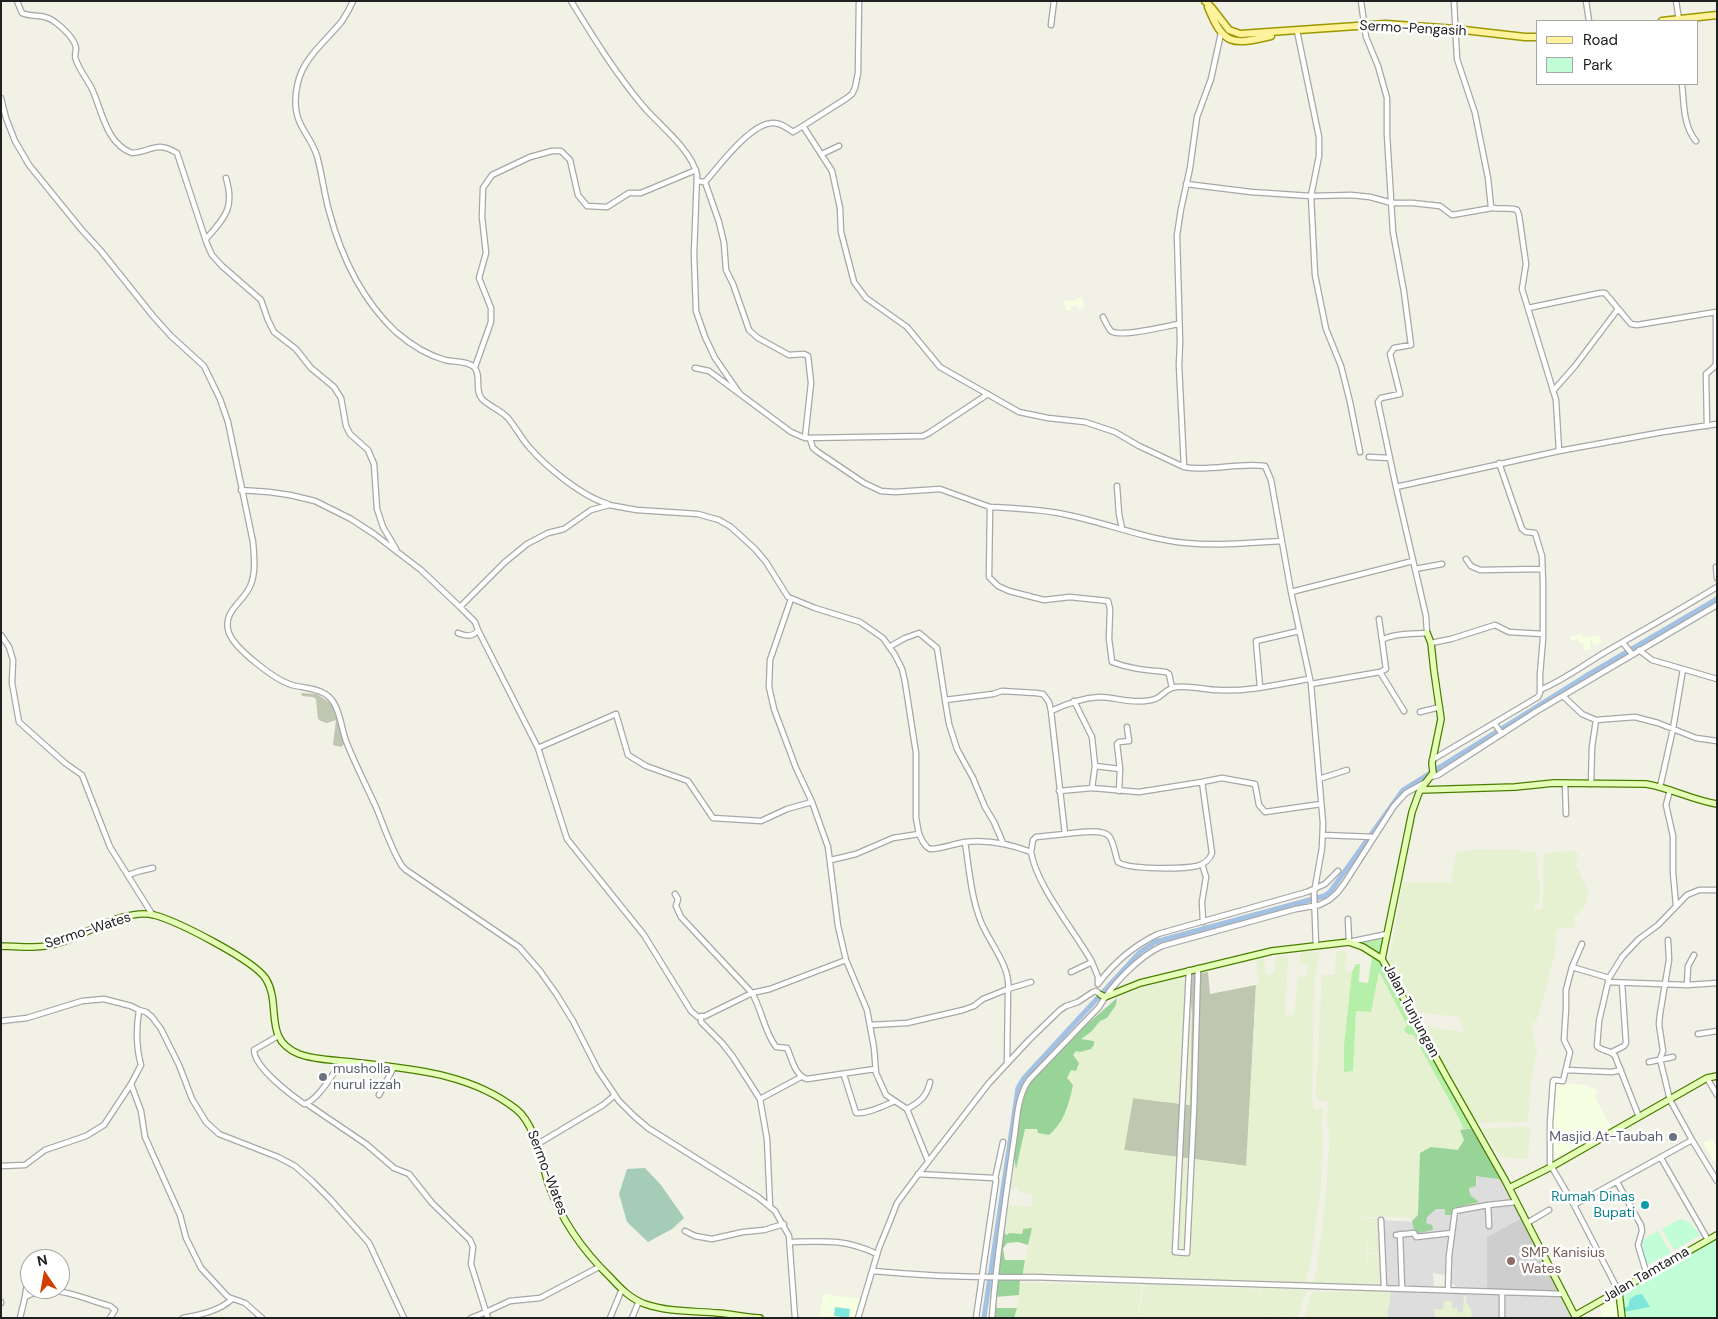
<!DOCTYPE html>
<html>
<head>
<meta charset="utf-8">
<style>
  body { margin:0 }
  #map { position:relative; width:1718px; height:1319px; overflow:hidden; background:#f1f1e6; font-family:"DM Sans",sans-serif }
  canvas { display:block }
  .frame { position:absolute; inset:0; border:2px solid #202020; pointer-events:none }
  .legend { position:absolute; left:1536px; top:20px; width:162px; height:65px; box-sizing:border-box; background:#fff; border:1px solid #a6a6a6; margin:0; padding:6px 9px; list-style:none; font-size:15px; color:#202020 }
  .legend li { display:flex; align-items:center; gap:10px; height:25px }
  .legend b { width:25px; border:1px solid #a6a6a6 }
  .north { position:absolute; left:20px; top:1249px; width:50px; height:50px; box-sizing:border-box; background:#fff; border:1px solid #a6a6a6; border-radius:50%; rotate:348deg; font-size:14px; font-weight:700; line-height:20px; text-align:center; color:#202020 }
  .north::after { content:''; display:block; margin:auto; width:18px; height:22px; background:#d03f00; clip-path:polygon(50% 0,100% 100%,50% 72%,0 100%) }
</style>
</head>
<body>
<div id="map">
<canvas width="1718" height="1319"></canvas>
<div class="frame"></div>
<ul class="legend">
<li><b style="height:6px;background:#fff29d"></b>Road</li>
<li><b style="height:14px;background:#c1fed8"></b>Park</li>
</ul>
<div class="north">N</div>
</div>
<script>
const ctx = document.querySelector('canvas').getContext('2d');
ctx.lineJoin = 'round';
function paint(path, color) {
  ctx.fillStyle = color;
  ctx.fill(path, 'evenodd');
}
function strokePath(path, color, width, dash) {
  ctx.strokeStyle = color;
  ctx.lineWidth = width;
  ctx.lineCap = dash ? 'butt' : 'round';
  ctx.setLineDash(dash || []);
  ctx.stroke(path);
}
function write(font, color, halo, rows, align = 'center') {
  ctx.font = font + ' "DM Sans",sans-serif';
  ctx.lineWidth = 5;
  ctx.setLineDash([]);
  ctx.textBaseline = 'middle';
  ctx.strokeStyle = halo;
  ctx.fillStyle = color;
  for (const [text, x, y, turn = 0] of rows) {
    ctx.save();
    ctx.translate(x, y);
    ctx.rotate((+turn || 0) * Math.PI / 180);
    ctx.textAlign = isNaN(turn) ? turn : align;
    if (halo) ctx.strokeText(text, 0, 0);
    ctx.fillText(text, 0, 0);
    ctx.restore();
  }
}
const residential = new Path2D(`
  M1491,1164L1494,1179L1505,1180L1564,1294L1458,1291L1454,1284H1447L1445,1275L1433,1273L1434,1289L1384,1286L1381,1220L1415,1222L1419,1233L1429,1230L1425,1224L1426,1216L1435,1208H1453L1471,1198L1470,1187H1475L1477,1182L1470,1179Z
  M1391,1291H1421L1500,1294L1501,1318L1387,1317Z
  M1503,1294L1562,1296L1573,1318H1503Z`);
const education = new Path2D(`
  M1082,297L1084,307L1078,309L1077,305L1071,306V310L1066,311L1064,301L1077,300V298Z
  M1582,634L1583,638L1600,635L1601,643L1593,646L1592,641H1590L1591,649L1584,650L1583,643H1580L1578,639L1571,641V636Z
  M1553,1082L1585,1085L1597,1090L1595,1097L1611,1127L1550,1161Z
  M1712,1139L1715,1144L1717,1143V1159L1714,1161L1703,1143Z
  M823,1294L862,1299L857,1318H819Z
  M1609,1302H1613L1615,1303L1618,1318H1602L1600,1307Z`);
const religious = new Path2D(`
  M1521,1219L1559,1288V1291L1557,1292L1487,1289V1237Z`);
const construction = new Path2D(`
  M301,693L317,694L333,705L345,738L344,744L341,747L333,745L336,720L327,723L321,721L318,719L316,699L313,697L302,696Z
  M1208,972L1210,994L1256,985L1247,1166L1124,1150L1133,1098L1190,1105L1188,975Z`);
const farmland = new Path2D(`
  M1479,849L1505,850L1517,849L1524,852H1533L1537,854L1538,877L1540,880L1539,903L1533,906L1537,910L1543,909L1544,854L1552,852L1575,851L1578,855L1576,865L1587,889L1588,894L1583,910L1574,916L1575,924L1573,928H1559L1556,932L1555,953L1542,1003L1536,1022L1532,1023L1531,1028L1537,1050L1531,1080L1528,1122L1477,1123L1458,1093L1422,1025L1465,1033L1459,1017L1415,1012L1389,962L1403,882H1451L1456,852Z
  M1336,951H1347L1345,971L1352,972L1344,1045L1353,1071L1356,1010L1378,972L1408,1024L1406,1033L1414,1035L1420,1046L1446,1097L1464,1126V1130L1467,1136L1419,1219L1399,1217H1348L1381,1219L1383,1253H1368L1367,1226V1253L1344,1255L1367,1254V1274L1368,1254H1383L1384,1286H1331L1332,1281L1331,1286L1312,1285L1317,1270H1326L1317,1269L1326,1192L1330,1134L1327,1122L1328,1103L1326,1101H1319L1316,1094L1322,975H1335Z
  M1320,952L1314,985L1312,1096L1313,1108L1316,1110L1323,1108L1322,1130L1323,1143L1320,1196L1309,1270L1304,1285H1289V1276L1287,1285L1022,1278L1032,1228L1023,1229L1022,1234L1009,1233L1006,1234L1003,1232L1006,1205L1031,1207L1033,1195L1020,1192L1016,1184L1015,1188L1007,1192L1013,1152L1016,1168L1025,1129L1055,1131L1068,1108L1070,1098L1073,1086L1067,1078L1073,1055L1076,1051L1094,1045V1040L1080,1039L1091,1032L1100,1021L1107,1018L1116,1005L1117,998L1140,988L1188,975L1192,1013L1190,1105L1133,1098L1124,1150L1246,1166L1256,985L1259,983L1256,959L1264,958L1266,975L1275,973L1276,956L1288,955L1285,1016L1294,1015L1298,977L1307,976L1308,964L1300,965V953Z
  M1525,1127L1530,1129L1528,1159L1500,1157L1482,1128Z
  M1020,1283L1142,1285L1137,1318H1014L1019,1295Z
  M1145,1283L1196,1287L1261,1289L1256,1311L1262,1288L1307,1290L1297,1318H1284L1286,1307L1283,1318H1270L1272,1305L1269,1318H1138Z
  M1391,1291L1387,1317L1396,1318H1304L1311,1295L1314,1292Z
  M1464,1296H1467L1466,1302L1471,1309L1472,1318H1435L1434,1309H1443L1444,1301H1452V1308L1457,1309L1458,1313L1463,1312Z`);
const grass = new Path2D(`
  M1382,937L1384,940L1381,952L1377,953L1358,942Z
  M1374,956L1382,959L1475,1128L1463,1129L1462,1124L1414,1036L1406,1033L1404,1029L1407,1025L1379,972L1371,1012L1356,1011L1353,1071L1344,1072V1045L1352,972L1356,964H1360L1359,982L1368,983L1372,957Z`);
const forest = new Path2D(`
  M1117,998L1116,1005L1107,1018L1100,1021L1091,1032L1081,1039L1094,1041V1045L1091,1049L1080,1052L1076,1051L1073,1055L1079,1063L1076,1071L1071,1070L1067,1078L1073,1085C1069,1104 1064,1123 1049,1135L1038,1133L1037,1129H1025L1016,1169L1013,1152L1023,1090L1069,1040Z
  M1475,1128L1505,1180L1476,1176V1186L1469,1188L1471,1196L1479,1202L1454,1208V1215H1445V1209H1436L1427,1217L1426,1223L1432,1225L1433,1230L1415,1234L1412,1221L1418,1215L1420,1153L1431,1147L1458,1150L1464,1140L1460,1130Z
  M1032,1228L1028,1245L1018,1242L1007,1243L1003,1249L1005,1260H1025L1022,1278H1020L1019,1295L995,1297L997,1281L999,1278L997,1276L1003,1232L1007,1235L1009,1233L1022,1234L1023,1229Z
  M996,1302L997,1308H1017L1014,1318H993L994,1303Z`);
const cemetery = new Path2D(`
  M645,1168L661,1185L684,1218L672,1229L648,1242L627,1222L619,1194L627,1169Z`);
const park = new Path2D(`
  M1680,1219L1689,1222L1701,1235L1674,1250L1662,1229Z
  M1658,1231L1671,1253L1645,1266L1642,1253V1240Z
  M1717,1238V1318H1624L1621,1301L1625,1291Z`);
const pitch = new Path2D(`
  M1642,1294L1650,1307L1623,1312L1622,1308L1628,1307L1630,1299L1636,1295Z
  M835,1307L850,1309L849,1318L834,1316Z`);
const canal = new Path2D(`
  M984,1318L1018,1088L1024,1078L1140,952L1155,942L1324,896L1330,892L1403,790L1586,676L1717,599`);
const street = new Path2D(`
  M17,1L22,13C33,18 44,13 55,22C62,27 75,39 76,48C76,52 74,56 76,60C79,69 86,78 91,87C102,109 105,143 132,153C152,152 155,140 177,153L207,244L212,255L222,266L261,300L268,320L274,332L296,349L311,368L334,387L341,398L346,426L350,434L368,450L374,464L377,509L383,527L396,549
  M353,1C350,8 346,15 342,21C327,40 304,57 298,82C295,94 294,110 300,123C305,134 313,143 317,156C322,174 324,193 329,211C341,256 362,300 396,332C410,344 427,355 445,360C453,362 468,361 474,367C482,375 474,390 482,399C489,406 500,410 507,417C515,426 521,438 529,447C546,467 583,497 608,504
  M571,1C593,37 616,74 643,106C659,125 692,150 697,175L694,254L696,311L705,337L715,358L740,394
  M859,1L858,73L855,88L852,94L847,98L803,126L832,171L840,208L841,232L854,282L866,298L907,327L940,367L1019,412L1048,418L1085,422L1115,432L1139,446L1184,467
  M1361,1L1366,37L1378,66L1387,98V135L1393,232L1404,292L1411,345L1394,348L1390,354L1400,394L1381,398L1378,402L1396,487
  M1454,1L1457,59L1475,113L1488,178L1491,207C1498,211 1509,206 1517,210L1519,215L1526,264L1522,289L1556,400L1559,451
  M1586,1L1589,21
  M1676,1L1679,20
  M1051,25L1054,1
  M1297,31L1319,137V156L1311,196L1315,275L1326,329L1341,366L1350,402L1360,452
  M1221,33L1211,79L1197,117L1190,168L1181,209L1177,235L1180,342L1179,365L1184,467C1210,472 1238,462 1265,466L1271,480L1291,592L1311,684L1323,823L1322,848L1314,893L1316,946
  M1682,84C1684,103 1683,126 1696,141
  M1,98L6,118L15,141L29,165L81,229L101,251L153,316L171,336L204,366L220,399L228,422L253,542C254,555 256,571 251,584C245,602 221,611 229,633C235,649 275,680 292,685C303,688 319,688 328,696C340,706 341,728 346,741C355,764 366,785 376,807C384,826 391,849 402,866L406,870L519,947L540,971L557,995L573,1021L598,1070L619,1101L634,1116L648,1128L758,1197L775,1211L789,1236L795,1318
  M822,154L839,146
  M697,181L705,182L719,222L724,243L726,270L733,284L749,330L758,338L789,355L804,354L808,356L811,383L805,438
  M705,182C719,166 750,124 772,123C780,122 787,128 793,132L803,126
  M1186,184L1251,192L1311,196L1351,195L1370,197L1392,203H1413L1440,206L1452,215L1492,208
  M206,239C225,217 235,208 226,178
  M1528,308L1600,293H1605L1631,324L1637,325L1716,312V364L1714,367L1706,374L1707,426
  M1103,317C1105,321 1108,328 1111,331C1120,338 1166,326 1179,324
  M475,367L491,322V308L479,278L486,253L482,217L483,188L492,175L530,157L552,151H561L570,160L578,195L587,206L607,207L629,193H641L696,170
  M695,368L709,371L791,432L805,438L923,436L929,433L988,394
  M1553,391L1575,366L1618,309
  M810,439L813,448L818,452L864,483L881,491L895,492L940,489L990,507
  M1369,457L1390,458
  M1117,486L1119,514L1122,529
  M241,490L269,492L290,495L315,501L351,519L374,534L421,570L460,607L505,562L527,544L548,533L564,529L591,510L609,505L637,510L698,514L719,520L731,527L755,549L766,562L788,597L815,608L860,622L883,638L895,655L902,669L905,682L916,753V818L919,834L923,842L927,847L930,849C942,849 953,844 965,842C989,839 1010,844 1031,852L1033,840L1036,837L1065,834L1051,711C1066,704 1082,698 1099,697C1114,697 1129,703 1145,701C1162,700 1161,692 1172,688C1183,684 1206,690 1218,690C1248,692 1280,684 1309,679
  M1466,559L1471,566L1480,570L1542,569
  M1716,567L1717,578
  M1415,569L1442,564
  M1291,592L1413,561
  M791,599L770,660L769,687L774,709L796,768L812,802L828,847L838,926L846,960L867,1010L874,1048L876,1073L886,1095L907,1109L928,1161
  M1379,619L1382,640
  M478,630L538,748L567,839L644,935L691,1011L698,1017L705,1016L752,993L770,989L846,960
  M458,633C465,636 473,638 478,630L475,622L460,607
  M1,635L9,647L13,660L12,683L19,722L65,763L82,775L110,847L152,914
  M1431,643L1451,639L1495,625L1509,632L1543,634
  M1623,643L1632,654
  M889,647L905,638L919,633L937,648L945,700L993,694L1002,691L1036,693L1043,694L1049,702L1051,711
  M1639,650L1652,660L1717,679
  M1380,672L1404,711
  M1311,684L1380,672L1386,669L1382,640C1392,633 1415,634 1427,633L1426,616L1396,487L1559,451L1663,432L1717,424
  M1260,687L1256,641L1299,631
  M1172,688L1169,674L1166,672C1147,670 1130,669 1112,662L1109,639L1110,609L1108,601L1070,597L1044,600L1009,591L998,586L989,577L990,507C1015,508 1039,509 1063,514C1104,522 1144,539 1186,543C1217,546 1250,543 1281,541
  M1540,690C1564,680 1585,664 1607,651C1644,630 1681,609 1717,587
  M1563,696L1582,714L1596,720L1635,717L1658,723L1696,738L1717,741
  M945,700L949,724L957,749L973,778L985,807L994,822L1003,843
  M1074,701L1092,737L1095,766L1092,788
  M1420,712L1440,707
  M1494,723L1502,734
  M538,748L616,714L628,755L646,766L688,781L713,818L761,821L787,809L812,802
  M1432,760L1538,697L1540,693V674L1543,639V583L1542,556L1535,533L1526,532L1522,529L1499,463
  M1095,766L1120,769
  M1431,777L1438,775L1537,711L1717,605
  M1319,779L1347,770
  M1202,782L1222,778L1255,784L1259,805L1265,812L1321,804
  M1565,783L1566,814
  M1591,784L1592,747L1596,720
  M1660,787L1673,729L1683,669
  M1670,790L1666,805L1673,836V873L1676,905
  M1059,791L1092,788L1139,792L1202,782L1212,853C1210,859 1204,864 1197,866C1183,869 1129,870 1118,862C1115,855 1114,842 1109,836C1102,828 1075,833 1065,834
  M1119,791L1120,769L1117,744L1119,742L1129,741L1127,727
  M1323,835L1374,837
  M965,842C969,868 971,897 981,922C989,942 1011,967 1008,989L1031,982
  M1031,852C1037,887 1074,930 1092,962L1098,977V983
  M831,860L856,854L893,838L919,834
  M1202,864L1206,877L1202,902L1203,922
  M128,875L140,871L153,868
  M675,894L678,899L676,906L681,917L752,993C762,1010 764,1031 776,1047L787,1048C792,1059 795,1076 807,1079L875,1069
  M1348,919L1349,942L1387,934
  M1668,940L1669,960L1660,1014L1659,1024L1663,1051L1660,1059L1670,1100L1692,1140L1717,1181
  M1582,944L1572,967L1566,990V1008L1564,1040L1570,1052L1563,1081L1554,1080L1553,1081L1550,1123V1164L1574,1205L1619,1292
  M1572,967L1609,978
  M1189,970L1175,1252L1187,1253L1194,1108L1198,968
  M1071,972L1092,962
  M1608,982L1687,985L1717,983
  M1098,984C1115,961 1133,946 1158,934L1307,892L1325,884L1338,871
  M1687,985L1688,966L1694,955
  M701,1016V1022L722,1043L733,1057L760,1099L767,1139L770,1206
  M1,1021L27,1018L82,1001L104,999L131,1006L139,1010L146,1012L152,1017L161,1029L179,1065L192,1099L206,1122L219,1134L278,1157L295,1166L312,1181L330,1199L369,1243L404,1318
  M871,1025L907,1023L963,1010L974,1006L983,999L1008,989L1007,1063
  M1698,1034L1717,1031
  M278,1036L254,1050C254,1067 290,1094 304,1104C317,1102 334,1072 342,1061
  M1612,1052L1624,1046L1626,1043L1622,983
  M1649,1062L1673,1057
  M1566,1070L1612,1072L1621,1070
  M844,1075L856,1113C868,1114 883,1106 895,1101
  M1707,1078L1717,1095
  M131,1084L141,1111L145,1137L180,1215L186,1238L201,1268L228,1297L245,1303L262,1318
  M379,1095L394,1067
  M760,1099L801,1077
  M307,1104L366,1144L394,1168L409,1174L432,1203L470,1240L473,1247L471,1264L486,1312L471,1318
  M907,1109C920,1102 927,1096 930,1082
  M1639,1117L1615,1056C1610,1049 1602,1052 1597,1046L1599,1021L1609,978L1622,957L1639,939L1658,925L1687,895L1699,890H1717
  M536,1145L603,1105L615,1095
  M1661,1158L1708,1240
  M1,1166L25,1165L45,1150L86,1136L104,1125L131,1084L141,1065C136,1047 136,1029 139,1010
  M918,1174L993,1178L996,1180L976,1318
  M995,1179L1003,1142
  M1617,1182L1641,1225L1642,1231L1638,1245L1647,1275
  M1574,1205L1692,1140
  M1381,1220L1384,1287
  M1527,1223L1549,1210
  M1489,1226L1488,1205L1516,1202
  M685,1231L695,1236L712,1239L743,1232L764,1230L784,1224
  M1400,1234L1402,1288
  M1396,1235L1414,1233L1416,1237L1452,1233
  M790,1242C825,1241 845,1239 877,1254
  M873,1271C926,1276 979,1278 1032,1277L1564,1294
  M1448,1290L1449,1256L1455,1211L1488,1205
  M1502,1292V1318
  M25,1297L27,1283
  M1,1302V1303
  M20,1318L25,1297C31,1294 37,1291 44,1290C66,1290 89,1300 110,1306L115,1310L110,1318
  M183,1318C199,1315 220,1311 232,1299
  M488,1318L486,1312L510,1301L540,1298L599,1267
  M610,1318L622,1289
  M632,1318L639,1301
  M858,1318L879,1248L890,1221L897,1203L914,1180L989,1083L1029,1040L1060,1010L1066,1006L1078,1002L1093,992L1096,991L1101,995
  M992,1318C996,1260 1005,1203 1013,1146C1017,1125 1016,1098 1029,1080L1099,1007C1111,986 1139,956 1162,946L1296,909L1319,905L1329,900L1337,893L1344,884L1394,806L1406,793L1426,782`);
const secondary = new Path2D(`
  M1420,790L1515,787L1554,783L1646,784C1671,788 1692,800 1717,804
  M1,946C20,947 40,949 59,943C86,935 124,908 154,915C177,921 254,960 266,979C282,1005 262,1039 299,1054C315,1060 335,1060 352,1062C408,1069 469,1072 516,1109C535,1124 541,1160 548,1183C561,1220 583,1251 611,1278C621,1289 631,1299 645,1304C668,1312 693,1311 717,1313C731,1314 745,1317 760,1318
  M1382,959L1412,812L1420,790L1433,773L1432,763L1441,719L1434,671L1431,643L1427,633
  M1101,995L1105,997L1140,983L1272,951L1349,942L1363,947L1382,959L1446,1076L1505,1180L1576,1318
  M1509,1188L1551,1167L1707,1078L1717,1076
  M1619,1292L1622,1318
  M1576,1315L1717,1235`);
const primary = new Path2D(`
  M1205,1L1212,8L1229,30L1240,34L1386,24L1455,29L1525,37H1537
  M1208,7C1224,46 1232,45 1271,36
  M1662,21L1717,15`);
const markers = [
  [323,1077,5,"#6b7280"],
  [1673,1137,5,"#6b7280"],
  [1645,1205,5,"#0f9aa8"],
  [1511,1261,5,"#8d6e63"]
];
const streetNames = [
  ["Sermo-Pengasih",1413,29,3],
  ["Sermo-Wates",88,931,-18],
  ["Jalan Tunjungan",1411,1011,62],
  ["Sermo-Wates",547,1173,69],
  ["Jalan Tamtama",1646,1275,-30]
];
const worshipNames = [
  ["musholla",333,1069],
  ["nurul izzah",333,1085],
  ["Masjid At-Taubah",1663,1137,"right"]
];
const cultureNames = [
  ["Rumah Dinas",1635,1197],
  ["Bupati",1635,1213]
];
const educationNames = [
  ["SMP Kanisius",1521,1253],
  ["Wates",1521,1269]
];
paint(residential, '#dedddd');
paint(education, '#f6ffe1');
paint(religious, '#cecece');
paint(construction, '#c0c7b1');
paint(farmland, '#e5f1d0');
paint(grass, '#b6efa9');
paint(forest, '#98d498');
paint(cemetery, '#a5ccb7');
paint(park, '#c1fed8');
paint(pitch, '#7fe6dd');
strokePath(canal, '#a3c1e2', 5);
strokePath(street, '#a7a7a7', 7);
strokePath(secondary, '#4b7e00', 8);
strokePath(primary, '#9c9800', 9);
strokePath(street, '#fff', 4.5);
strokePath(secondary, '#e5feb7', 5.5);
strokePath(primary, '#fff29d', 6);
for (const [x, y, r, color] of markers) {
  const dot = new Path2D();
  dot.arc(x, y, r, 0, 2 * Math.PI);
  ctx.fillStyle = color;
  ctx.fill(dot);
  strokePath(dot, '#fff', 2);
}
write('14px', '#202020', '#fff', streetNames);
write('14px', '#5b616d', '#fff', worshipNames, 'left');
write('14px', '#0d838f', '#fff', cultureNames, 'right');
write('14px', '#785e54', '#fff', educationNames, 'left');
</script>
</body>
</html>
